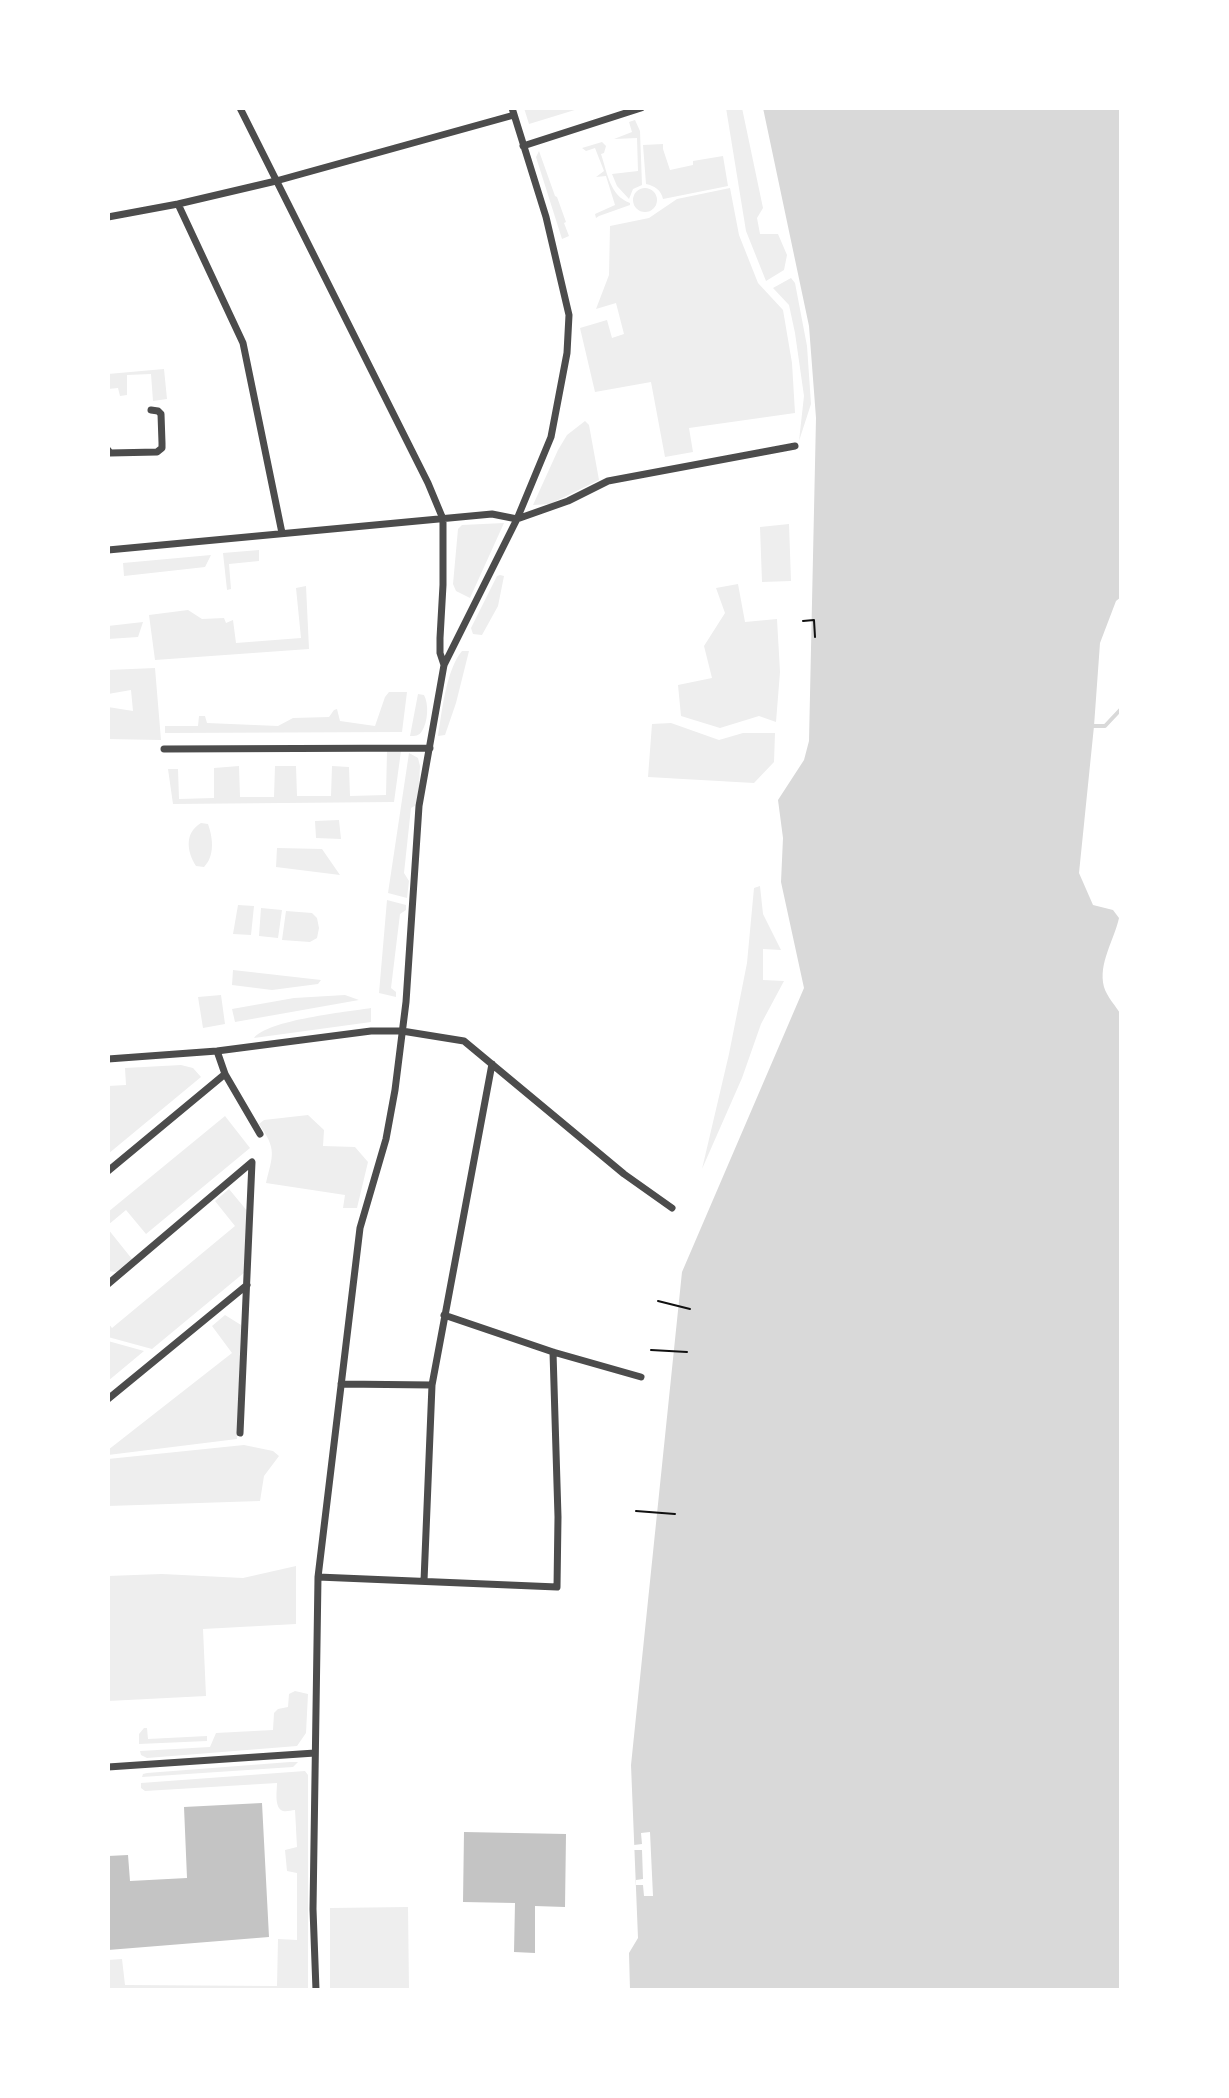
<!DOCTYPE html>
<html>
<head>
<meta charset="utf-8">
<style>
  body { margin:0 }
  #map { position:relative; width:1229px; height:2098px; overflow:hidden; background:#fff; font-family:"Public Sans",sans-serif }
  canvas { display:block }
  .frame { position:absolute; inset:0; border:110px solid #fff; pointer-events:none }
</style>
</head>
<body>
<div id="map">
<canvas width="1229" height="2098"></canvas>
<div class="frame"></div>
</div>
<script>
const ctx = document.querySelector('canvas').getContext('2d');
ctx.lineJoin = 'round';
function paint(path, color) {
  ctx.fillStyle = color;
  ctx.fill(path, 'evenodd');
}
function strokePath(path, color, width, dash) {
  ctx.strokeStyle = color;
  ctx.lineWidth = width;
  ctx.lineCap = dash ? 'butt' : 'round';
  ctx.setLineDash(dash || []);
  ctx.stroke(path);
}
const green = new Path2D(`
  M524,108H578V109L529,124Z
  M726,108H742L763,208L757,218L760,234H778L787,255L784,270L766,281L746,231Z
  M635,120L640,131L642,185L633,189L629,199L617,186L612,174L638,171L637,138L614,139L632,132L629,122Z
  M602,142L606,146L604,153L601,154C607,172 610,196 630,203V205L599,216L596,218L595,214L615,205L606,176L596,177L604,171L595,148L586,151L582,148Z
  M663,144V149L670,170L693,165V161L723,156L728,186L663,199C661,190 655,186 646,184L643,145Z
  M539,151L555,196L557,197L566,222L564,223L569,236L562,239L536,157Z
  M633 200a12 12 0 1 1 24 0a12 12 0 1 1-24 0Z
  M730,188L739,235L758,283L783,310L792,363L795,413L689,428L693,452L665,457L651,382L595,392L580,328L607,320L612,338L624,334L616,303L596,309L609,275L610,226L649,218L677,199Z
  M791,278L795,283L807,346L811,404L799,441L804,396L795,333L789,305L773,288Z
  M164,369L167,399L153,401L151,374L127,375V395L120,396L118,388L108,389V374Z
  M585,421L589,425L599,480L550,504L533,505L558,450L567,435Z
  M504,523L470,598L456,591L453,584L458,529L462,525Z
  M789,524L791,581L762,582L760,527Z
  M259,550V561L229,564L231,589L227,590L223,553Z
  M211,555L205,567L124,576L123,563Z
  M500,575L504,576L498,606L482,635L473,634L471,628L497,576Z
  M738,584L745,622L777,619L780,672L776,722L759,716L720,728L681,716L678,685L712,678L704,646L725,613L716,588Z
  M306,586L309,649L155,660L149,615L188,610L202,619L224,618L226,623L233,620L236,643L301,638L296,588Z
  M143,622L138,637L108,639V626Z
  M462,651H469L456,703L445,735L438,736C442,712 446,670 462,651Z
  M155,668L161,740L108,739V707L133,711L131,690L108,694V670Z
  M389,692H407L402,732L165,733V726H198L199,716H205L207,723L278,726L293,718L329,717L334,710L337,709L340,721L375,726L385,697Z
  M418,694L424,695C429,704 428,722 422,731C419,736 415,736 410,736Z
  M671,723L719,740L743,733H775L774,762L754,783L648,777L652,724Z
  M387,751H401L394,802L173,804L168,769H178L179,799L214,798V768L239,766L240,797H274L275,766H296L297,796H331L332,766L349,767L350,796L386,795Z
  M409,753L418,758L420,766L418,804L411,808L404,873L409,881L407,898L388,893Z
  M339,820L341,839L316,838L315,821Z
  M201,823L208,824C213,838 215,856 204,867L196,866C187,852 184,833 201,823Z
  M277,848L322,849L340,875L276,867Z
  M760,886L763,914L781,950L763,949V980L784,981L761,1024L742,1078L702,1169L729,1054L747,963L754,888Z
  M387,900L406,905V910L400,914L391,988L396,992V997L379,993Z
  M238,905L254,906L251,935L233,934Z
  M261,908L282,910L278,938L259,936Z
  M286,911L312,913L317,918L319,928L317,938L310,942L282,940Z
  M233,970L321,980L318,984L272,990L232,985Z
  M221,995L225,1024L203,1028L198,997Z
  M345,995L359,1000L235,1022L232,1009L294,998Z
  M371,1008V1022L254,1038C268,1020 346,1012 371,1008Z
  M181,1065L193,1068L201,1077L108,1154V1086L126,1085L125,1068Z
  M308,1115L324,1130L323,1146L355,1147L368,1162L357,1208H343L345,1195L266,1183C273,1154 277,1150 259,1124L264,1120Z
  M225,1116L250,1148L146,1234L126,1210L108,1225V1212Z
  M229,1189L248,1212L245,1272L152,1349L108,1337V1323L112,1328L235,1226L215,1201Z
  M108,1229L132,1259L116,1272L108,1271Z
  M225,1315L241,1325L237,1439L108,1455V1450L232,1353L212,1326Z
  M108,1341L144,1351L108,1381Z
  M244,1445L273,1451L279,1456L264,1476L260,1501L108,1506V1459Z
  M296,1566V1624L203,1629L206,1696L108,1701V1576L162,1574L243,1578Z
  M295,1691L308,1694L306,1733L297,1746L147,1758L141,1755L140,1751L210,1747L216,1733L273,1730L274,1713L278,1709L288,1707L289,1694Z
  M144,1728H147L148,1739L207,1736V1741L139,1744V1734Z
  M290,1762H298L293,1767L142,1777L143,1774L147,1773Z
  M305,1771L308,1775V1990H108V1960L122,1959L125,1985L277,1986L278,1939L297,1940V1873L287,1871L285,1850L297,1847L295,1810C291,1810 287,1812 283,1811C274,1808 277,1791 277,1783L145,1791L141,1788V1783Z
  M408,1907L409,1990H330V1908Z`);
const water = new Path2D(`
  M763,108H1121V597L1116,601L1100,643L1094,726L1079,873L1093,905L1113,910L1119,918C1114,941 1098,963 1104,987C1107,997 1116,1006 1121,1015V1990H630L629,1953L638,1938L631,1765L682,1272L804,988L781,882L783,838L778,800L804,760L809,741L816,418L809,326Z`);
const pier = new Path2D(`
  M650,1832L653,1896H644L643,1885H636V1880L643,1879L642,1850H634V1845L642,1844L641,1833Z`);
const stream = new Path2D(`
  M1092,726H1105L1121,709`);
const building = new Path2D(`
  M262,1803L269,1937L108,1950V1856L128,1855L130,1881L187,1878L184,1807Z
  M464,1832L566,1834L565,1907L535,1906V1953L514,1952L515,1903L463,1902Z`);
const path = new Path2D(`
  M803,621L814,620L815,637
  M658,1301L690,1309
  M651,1350L687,1352
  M636,1511L675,1514`);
const minor = new Path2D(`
  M240,108L428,483L443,519V585L440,638V653L444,665
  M523,146L641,108
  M178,204L243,343L282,533
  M108,217L178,204L276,181L514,115
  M108,450L110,453L157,452L162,448V443L161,414L158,411L151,410
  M108,550L492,514L517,519L568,501L608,481L795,446
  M164,749L430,748
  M217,1051L225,1074L260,1134
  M108,1059L217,1051L371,1031H402L464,1041L624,1174L672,1208
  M108,1171L225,1074
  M108,1284L252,1162L240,1433
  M444,1315L553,1352L641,1377
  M341,1384L432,1385
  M108,1399L247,1285
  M318,1577L557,1587L558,1517L553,1352
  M424,1581L432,1385L492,1064
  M108,1767L315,1753
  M316,1990L313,1909L318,1577L360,1228L386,1139L395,1090L406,1002L419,806L444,665L517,519L551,437L567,353L569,315L546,217L512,108`);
paint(green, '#eee');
paint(water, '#d9d9d9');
paint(pier, '#fff');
strokePath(stream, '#d9d9d9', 4);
paint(building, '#c4c4c4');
strokePath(path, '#111', 2);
strokePath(minor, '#4c4c4c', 7);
</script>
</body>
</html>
